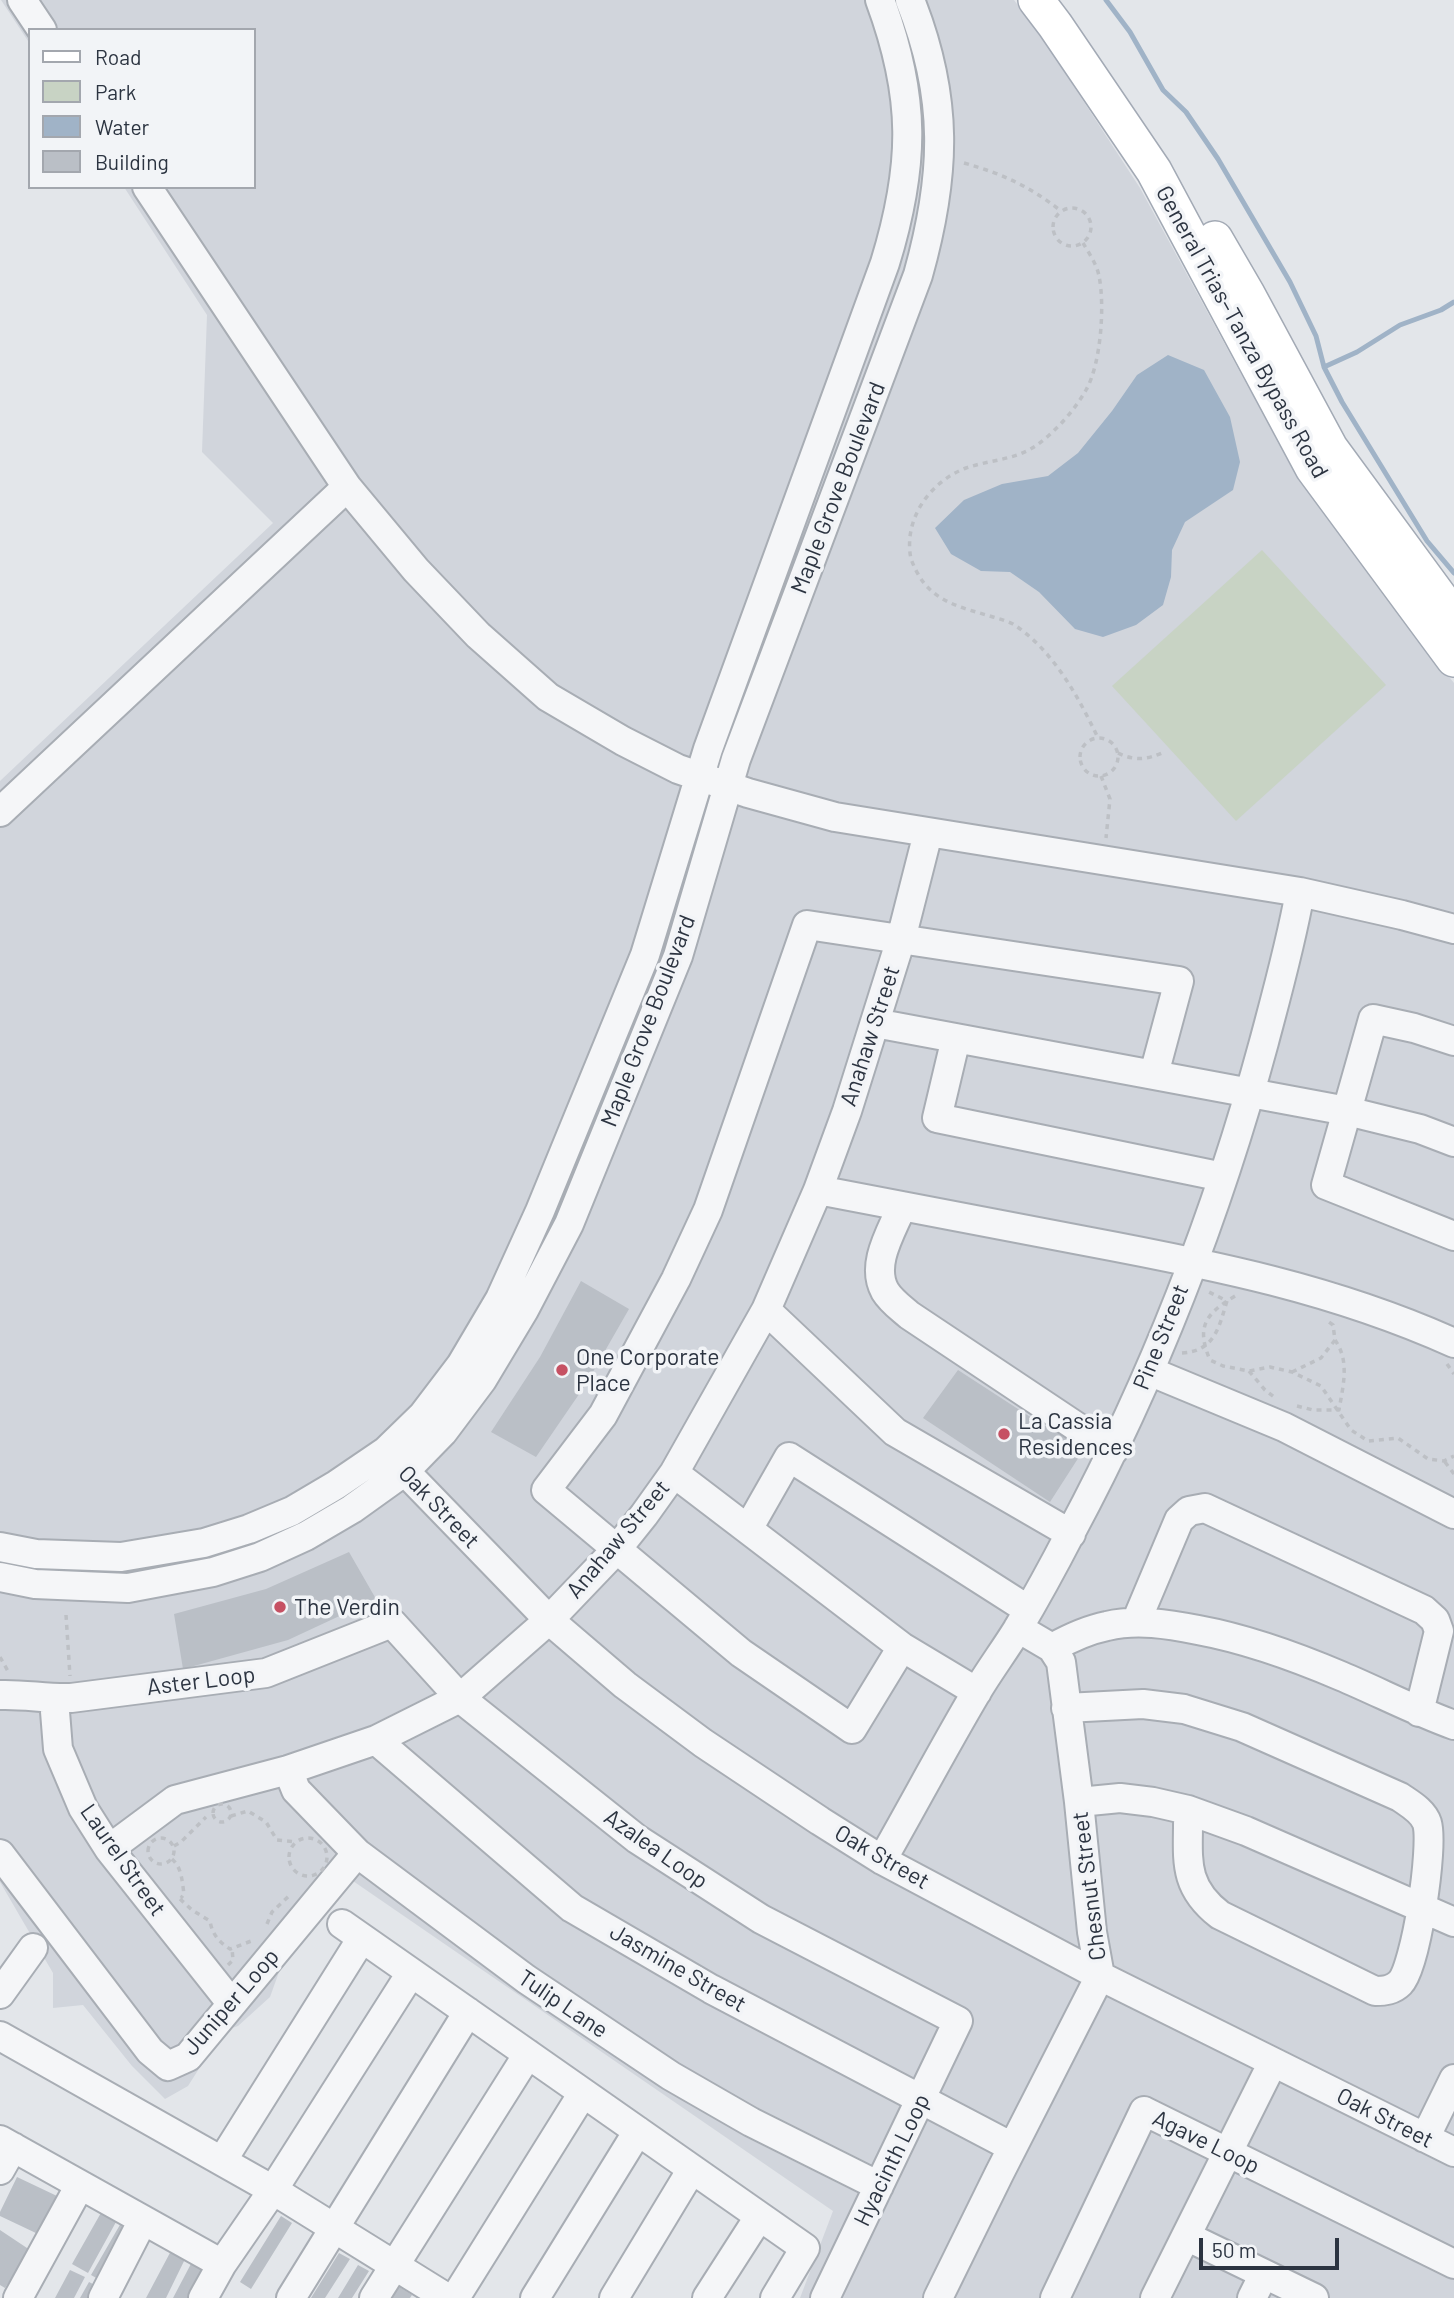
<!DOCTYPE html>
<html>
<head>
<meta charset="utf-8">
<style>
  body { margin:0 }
  #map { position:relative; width:1454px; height:2298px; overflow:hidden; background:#e3e6ea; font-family:Barlow,sans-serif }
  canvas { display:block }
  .legend { position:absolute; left:28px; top:28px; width:228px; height:161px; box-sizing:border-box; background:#f2f4f7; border:2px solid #a3a7ae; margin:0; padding:9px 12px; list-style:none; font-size:21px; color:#2c3441 }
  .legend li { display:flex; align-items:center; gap:14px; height:35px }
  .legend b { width:35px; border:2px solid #a3a7ae }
  .scale { position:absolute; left:1199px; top:2238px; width:140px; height:32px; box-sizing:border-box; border:4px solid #2c3441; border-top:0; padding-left:9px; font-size:21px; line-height:24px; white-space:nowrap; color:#2c3441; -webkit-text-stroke:5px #f2f4f7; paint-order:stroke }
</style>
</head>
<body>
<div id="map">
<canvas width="1454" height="2298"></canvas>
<ul class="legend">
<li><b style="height:9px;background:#fff"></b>Road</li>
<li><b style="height:19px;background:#c8d3c4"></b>Park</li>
<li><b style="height:19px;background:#a0b3c7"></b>Water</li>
<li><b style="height:19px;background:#babfc6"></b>Building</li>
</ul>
<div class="scale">50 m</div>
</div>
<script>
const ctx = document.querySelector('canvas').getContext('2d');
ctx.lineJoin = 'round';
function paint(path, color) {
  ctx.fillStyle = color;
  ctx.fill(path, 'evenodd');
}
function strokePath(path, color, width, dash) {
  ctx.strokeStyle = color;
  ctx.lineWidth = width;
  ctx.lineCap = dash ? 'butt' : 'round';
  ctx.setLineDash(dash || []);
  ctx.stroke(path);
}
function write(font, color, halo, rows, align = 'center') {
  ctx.font = font + ' Barlow,sans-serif';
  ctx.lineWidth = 7;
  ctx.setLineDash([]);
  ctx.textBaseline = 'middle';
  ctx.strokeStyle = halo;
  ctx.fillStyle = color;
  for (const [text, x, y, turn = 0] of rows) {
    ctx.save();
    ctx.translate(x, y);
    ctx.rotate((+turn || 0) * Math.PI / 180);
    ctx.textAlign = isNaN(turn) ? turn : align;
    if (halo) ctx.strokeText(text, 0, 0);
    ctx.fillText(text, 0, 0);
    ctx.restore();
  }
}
const built = new Path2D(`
  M1,0H1014L1043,39L1140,188L1247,385L1305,481L1398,614L1454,683V2298H800L833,2211L353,1881L279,1972L270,1997L238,2026L223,2031L188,2086L165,2099L132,2066L83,2005L53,2008V1973L0,1882V781L273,523L202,452L207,315L124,187H254V30H30V44Z`);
const green = new Path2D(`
  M1262,550L1386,685L1236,821L1112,686Z`);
const water = new Path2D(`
  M1168,355L1204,370L1230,417L1240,462L1233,490L1185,522L1172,550L1171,577L1163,605L1136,625L1103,637L1075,629L1039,592L1010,572L981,571L951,554L935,528L964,500L1002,484L1048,476L1078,453L1112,411L1137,375Z`);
const stream = new Path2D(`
  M1106,0L1130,32L1163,90L1186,112L1218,159L1290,282L1316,336L1324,367L1342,402L1427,541L1454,573
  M1324,367L1357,352L1400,325L1441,310L1454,302`);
const building = new Path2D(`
  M581,1281L629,1309L586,1384L536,1457L491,1432L540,1357Z
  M958,1370L1038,1422L1086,1446L1050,1502L923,1418Z
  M349,1552L376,1599L288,1640L183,1669L174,1614L266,1589Z
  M17,2177L57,2196L38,2234L0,2216V2212Z
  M102,2211L116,2222L88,2273L72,2264Z
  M281,2216L292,2223L251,2289L240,2282Z
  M121,2223L135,2232L107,2284L91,2275Z
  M0,2230L30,2250L5,2288L0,2285Z
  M172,2249L187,2255L166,2298H146Z
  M339,2253L350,2259L325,2298H311Z
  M193,2260L208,2267L193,2298H173Z
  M358,2265L369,2271L352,2298H338Z
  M70,2270L85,2277L74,2298H55Z
  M89,2282L103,2289L99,2298H80Z
  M398,2286L412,2295L410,2298H391Z`);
const path = new Path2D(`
  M964,163C1003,174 1029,186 1061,211
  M1053 227a19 19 0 1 1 38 0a19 19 0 1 1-38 0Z
  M1083,243C1089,253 1097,265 1099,276C1105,305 1101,364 1086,390C1074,411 1056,431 1037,445C1016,460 989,460 966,468C929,482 903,520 911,559C913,564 915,569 918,574C934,603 964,608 993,617C1000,619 1007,621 1013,624C1053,650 1078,696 1098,738
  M1080 757a19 19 0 1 1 38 0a19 19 0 1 1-38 0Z
  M1118,753C1134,761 1147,760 1164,752
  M1101,776L1110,799L1106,838
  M1235,1296C1205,1314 1196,1327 1210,1360L1223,1366L1249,1371L1270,1367L1292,1372L1321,1386L1351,1430L1368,1441L1398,1438L1428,1459L1444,1461L1454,1456
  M1182,1353C1215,1351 1219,1327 1227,1301L1205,1290
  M1447,1364L1454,1374
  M1249,1371L1265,1390L1274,1397
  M1292,1372L1321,1358L1335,1340L1333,1325L1329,1322
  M1297,1406L1313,1410H1339C1343,1386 1350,1361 1335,1340
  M1445,1462L1454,1474
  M66,1615L70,1676
  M0,1657L9,1673
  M213 1813a9 9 0 1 1 18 0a9 9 0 1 1-18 0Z
  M231,1816L248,1811L266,1822L277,1840L296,1842
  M148 1851a13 13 0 1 1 26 0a13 13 0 1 1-26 0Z
  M289 1857a19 19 0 1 1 38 0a19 19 0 1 1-38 0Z
  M174,1846L181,1842L206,1817
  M172,1859C182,1868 182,1881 184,1894L181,1898
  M180,1899L192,1910L210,1921C212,1934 219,1942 230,1949L254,1940
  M267,1924L272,1912L290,1895
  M228,1965L233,1960L232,1948`);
const minor = new Path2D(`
  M22,0L42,30
  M147,187L347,487L416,570L478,635L548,697L623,741L678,769L748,793L835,817L1300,892L1402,915L1454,929
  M0,812L347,487
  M875,1023L1347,1111L1420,1129L1454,1142
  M956,1038L937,1118L1223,1177
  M1454,1041L1414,1028L1373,1019L1326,1185L1454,1236
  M818,1190C907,1207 996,1224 1085,1241C1213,1265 1334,1289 1454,1343
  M902,1206C892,1231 870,1264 885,1291C891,1301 901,1308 909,1315L1113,1451
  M766,1310L895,1432L1071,1534
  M1149,1371L1284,1427L1454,1514
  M392,1458L549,1620L625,1685L703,1743L820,1821L882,1860L1100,1976L1454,2152
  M674,1473L902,1647L977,1692
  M748,1529L789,1457L1027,1609
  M0,1547L36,1554L121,1557L204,1543L249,1529L292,1511L336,1485L386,1451L423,1415L461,1365L500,1299L540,1211L645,955L708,749L885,263C915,165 916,97 880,0
  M0,1577L35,1584L128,1588L213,1572L260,1557L306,1536L352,1509L405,1471L443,1432L482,1380L524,1310L569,1224L678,956L736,759L918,275C946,175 949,98 910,0
  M1136,1622L1179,1520L1189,1511L1205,1508L1424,1610L1435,1620L1439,1631L1419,1712
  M902,1647L852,1729L741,1653L546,1490L603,1415L676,1279L708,1210L807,925L1179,981L1154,1074
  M1052,1648C1070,1638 1087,1630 1107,1626C1137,1619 1168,1624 1198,1630C1247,1639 1294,1656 1341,1676C1379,1692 1415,1711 1454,1725
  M0,1695C24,1694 47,1699 71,1698L266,1673L392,1623L460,1698L637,1839L761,1919L958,2021L825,2298
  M54,1699L58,1749L83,1808L109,1849L232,2004
  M1066,1708L1143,1704L1184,1709L1242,1727L1400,1797C1410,1804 1423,1811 1427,1823C1434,1846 1416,1967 1400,1983C1393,1990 1385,1991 1375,1991L1220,1915C1180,1884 1189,1856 1188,1810
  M376,1740L572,1908L711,1989L1012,2147
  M288,1770L296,1790L357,1853L526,1979L671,2076L751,2122L879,2186
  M1079,1802L1120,1798L1153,1802L1188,1810L1246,1831L1454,1922
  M109,1849L175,1800L288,1770L376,1740L460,1698L549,1620L616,1550L644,1515L674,1473L766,1310L818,1190L847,1111L901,939L928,833
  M0,1854L150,2051L168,2066L188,2057L357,1853
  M882,1860C914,1804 944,1747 976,1693C989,1671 1004,1651 1017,1630C1036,1598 1054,1565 1071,1532C1154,1377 1218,1212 1264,1042C1277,993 1291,943 1300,892
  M342,1924L805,2248L775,2298
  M0,1994L33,1948
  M0,2036L273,2190L447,2298
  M1425,2138L1454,2079
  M0,2140L222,2264
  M222,2161L362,1938
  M0,2170L13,2147
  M1186,2236L1314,2298
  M18,2298L80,2185
  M103,2298L143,2220
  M203,2298L222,2264L273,2190L411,1973
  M291,2298L468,2012
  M374,2298L528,2054
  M455,2298L583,2093
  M535,2298L638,2131
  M614,2298L692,2169
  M707,2298L759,2217
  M938,2298L999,2174L1100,1976L1092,1932L1079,1802L1061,1662L1052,1648L1018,1628
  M1055,2298L1144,2111L1454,2264
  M1155,2298L1273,2062
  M1252,2298L1264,2274`);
const major = new Path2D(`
  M1036,0L1055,25L1154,171L1313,468L1454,659
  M1215,239L1247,294L1330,448L1454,617`);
const markers = [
  [562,1370,7,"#c65163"],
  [1004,1434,7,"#c65163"],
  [280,1607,7,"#c65163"]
];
const streetNames = [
  ["General Trias–Tanza Bypass Road",1242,332,61],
  ["Maple Grove Boulevard",838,488,-69],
  ["Maple Grove Boulevard",648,1021,-69],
  ["Anahaw Street",870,1036,-72],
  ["Pine Street",1161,1337,-68],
  ["Oak Street",439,1507,46],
  ["Anahaw Street",618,1539,-50],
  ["Aster Loop",201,1681,-7],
  ["Azalea Loop",656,1849,35],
  ["Oak Street",882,1857,30],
  ["Laurel Street",123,1860,55],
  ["Chesnut Street",1089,1886,-97],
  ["Jasmine Street",678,1968,30],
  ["Juniper Loop",231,2002,-49],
  ["Tulip Lane",563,2004,34],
  ["Oak Street",1385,2118,27],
  ["Agave Loop",1206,2142,26],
  ["Hyacinth Loop",892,2160,-64]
];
const poiNames = [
  ["One Corporate",576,1357],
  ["Place",576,1383],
  ["La Cassia",1018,1421],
  ["Residences",1018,1447],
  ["The Verdin",294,1607]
];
paint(built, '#d1d5dc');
paint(green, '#c8d3c4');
paint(water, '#a0b3c7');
strokePath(stream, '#a0b3c7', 5);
paint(building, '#babfc6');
strokePath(minor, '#a8adb4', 32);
strokePath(major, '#a3aab5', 38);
strokePath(path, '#bdc0c5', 3.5, [5, 5]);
strokePath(minor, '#f5f6f8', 28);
strokePath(major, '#fff', 35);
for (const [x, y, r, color] of markers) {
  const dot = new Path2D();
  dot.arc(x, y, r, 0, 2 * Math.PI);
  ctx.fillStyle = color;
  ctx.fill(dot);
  strokePath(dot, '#f2f4f7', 2.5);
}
write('23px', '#2c3441', '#f2f4f7', streetNames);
write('23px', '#2c3441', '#f2f4f7', poiNames, 'left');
</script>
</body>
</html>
